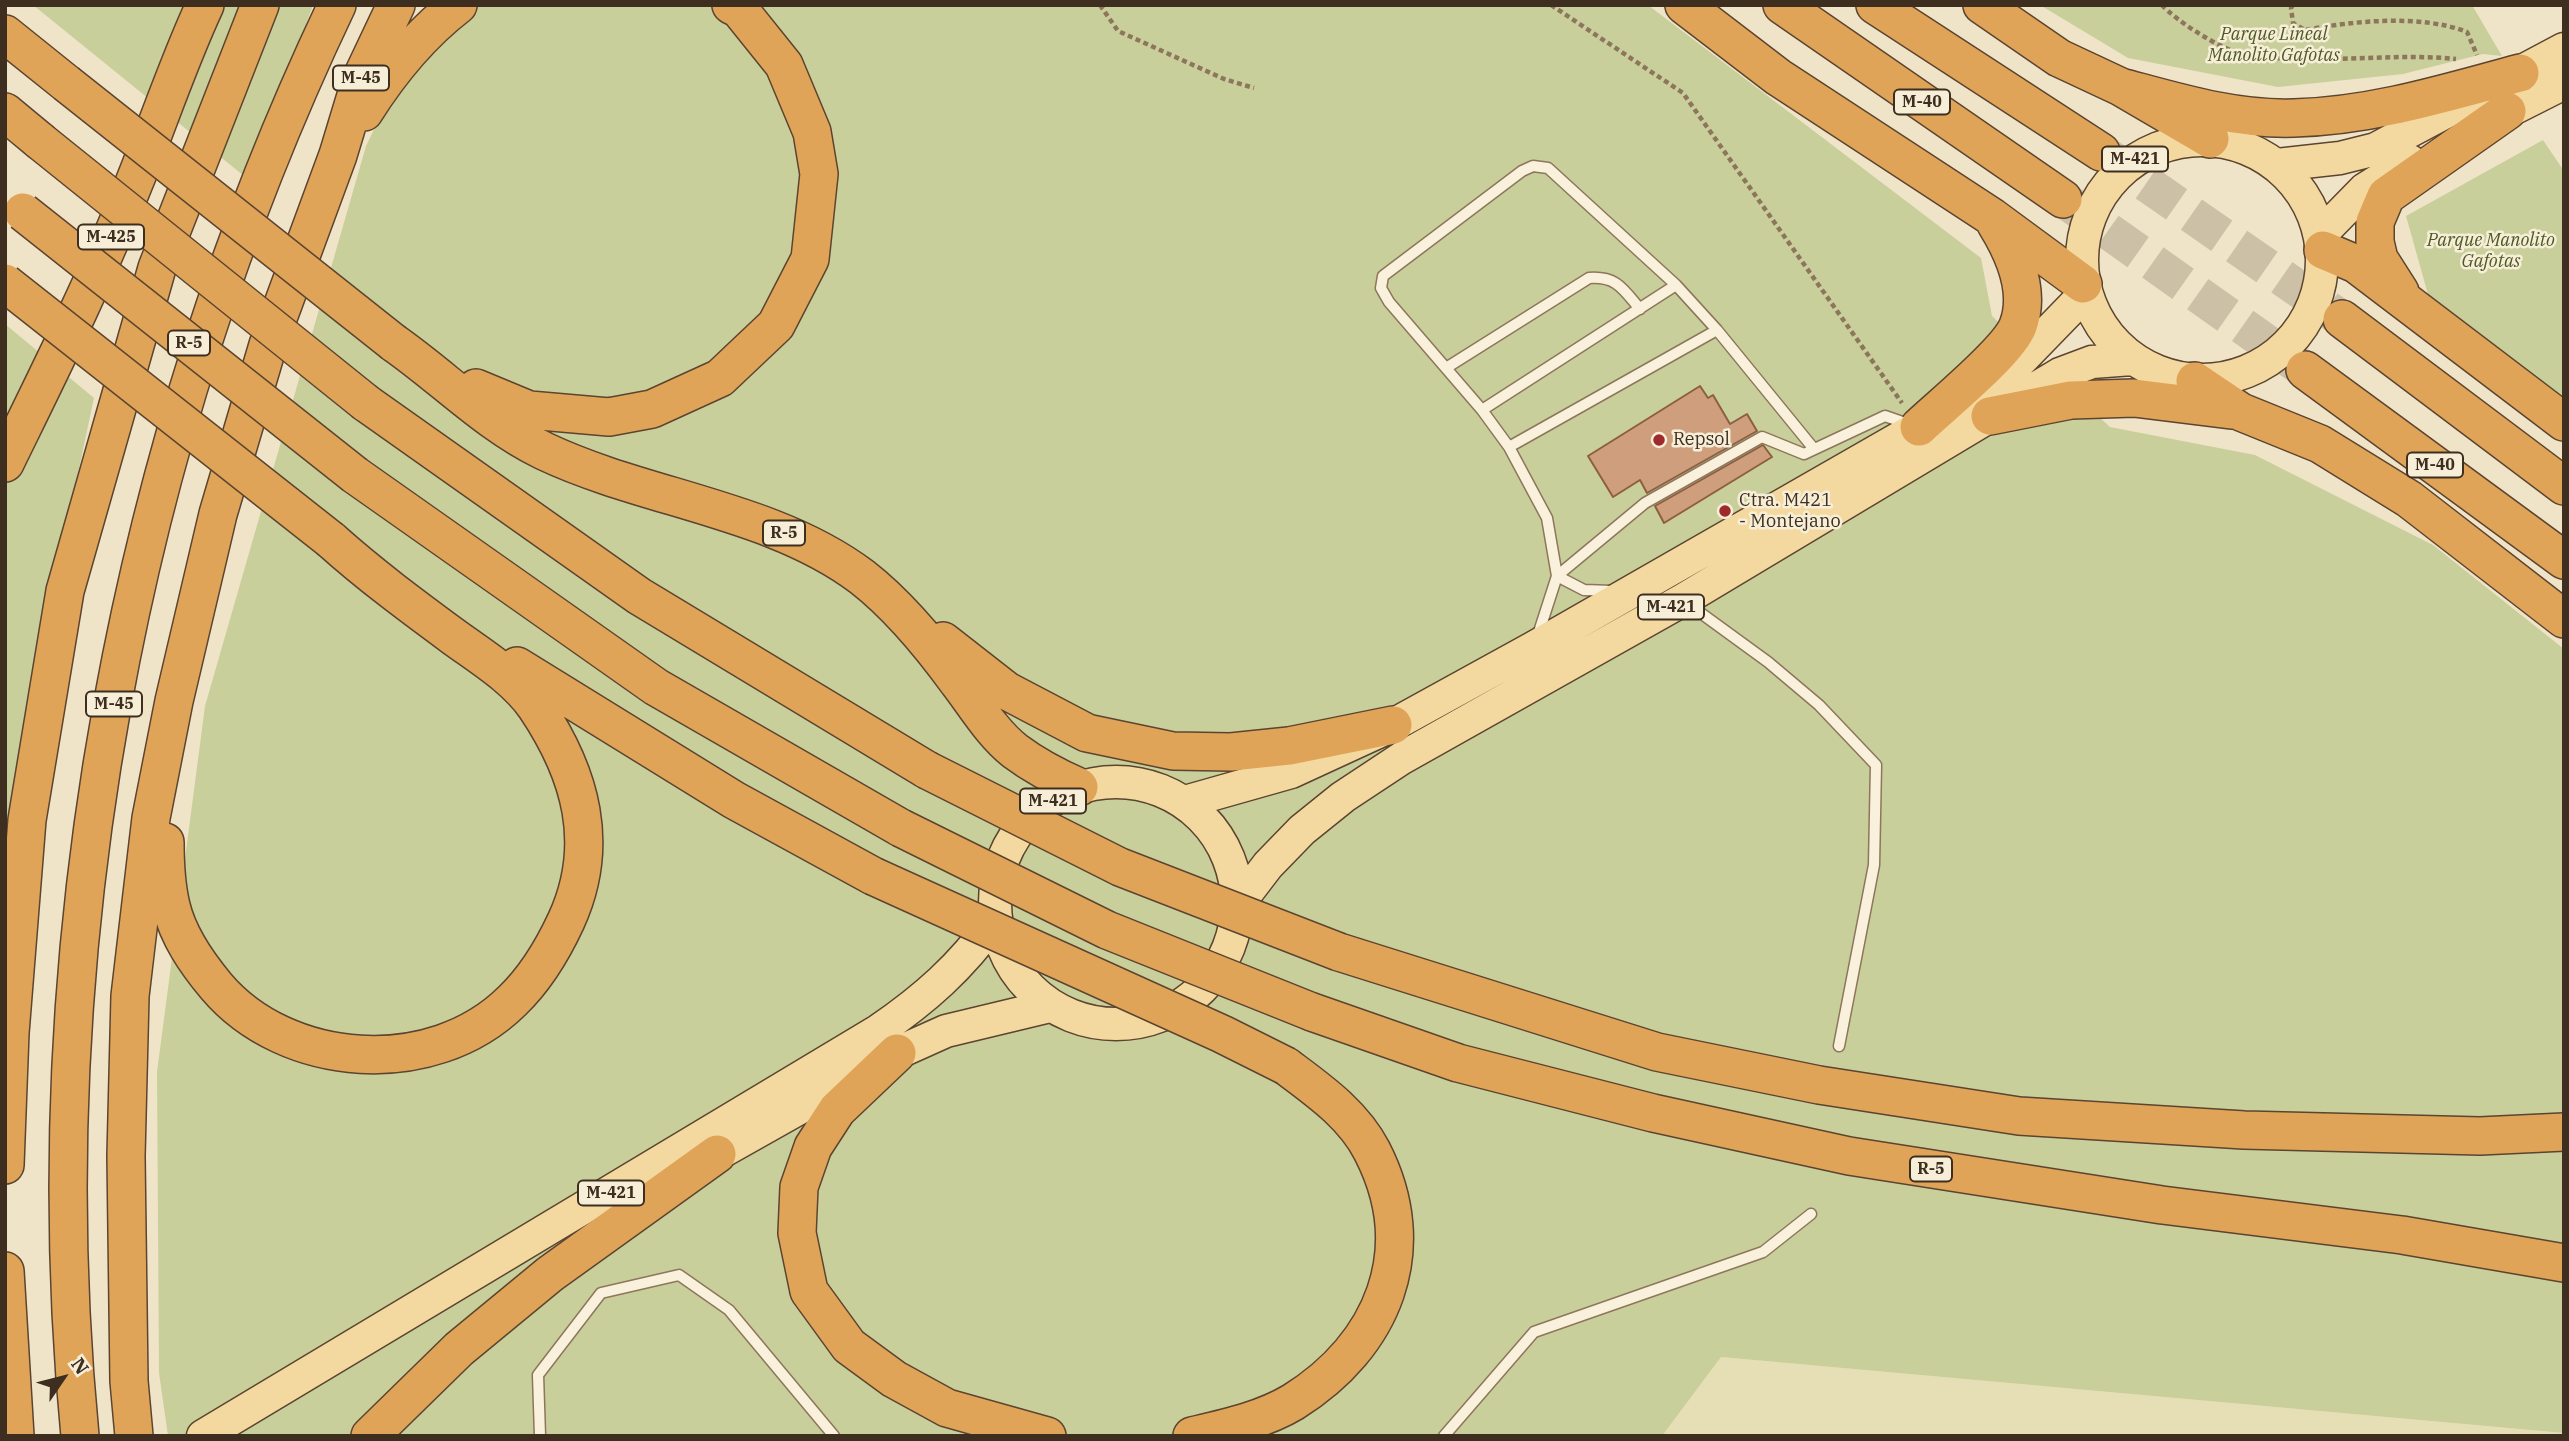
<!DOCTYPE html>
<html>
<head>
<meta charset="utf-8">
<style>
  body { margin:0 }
  #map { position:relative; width:2569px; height:1441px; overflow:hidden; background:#f0e4c8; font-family:"IBM Plex Serif",serif }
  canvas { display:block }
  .frame { position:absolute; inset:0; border:7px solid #3d2e20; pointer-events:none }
  .north { position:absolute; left:28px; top:1343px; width:70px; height:70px; -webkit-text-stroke:5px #f7eed8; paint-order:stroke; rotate:55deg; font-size:19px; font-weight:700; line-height:28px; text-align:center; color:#3d2e20 }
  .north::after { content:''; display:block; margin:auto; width:24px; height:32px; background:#3d2e20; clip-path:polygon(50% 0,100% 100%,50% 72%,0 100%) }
</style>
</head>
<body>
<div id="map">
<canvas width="2569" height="1441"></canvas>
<div class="frame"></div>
<div class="north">N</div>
</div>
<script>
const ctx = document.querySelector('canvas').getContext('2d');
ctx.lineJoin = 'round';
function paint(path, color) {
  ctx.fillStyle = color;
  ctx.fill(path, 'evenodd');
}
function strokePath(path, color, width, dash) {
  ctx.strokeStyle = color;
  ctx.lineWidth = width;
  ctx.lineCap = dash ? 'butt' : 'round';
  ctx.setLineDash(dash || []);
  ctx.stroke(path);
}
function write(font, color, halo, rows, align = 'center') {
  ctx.font = font + ' "IBM Plex Serif",serif';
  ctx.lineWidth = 5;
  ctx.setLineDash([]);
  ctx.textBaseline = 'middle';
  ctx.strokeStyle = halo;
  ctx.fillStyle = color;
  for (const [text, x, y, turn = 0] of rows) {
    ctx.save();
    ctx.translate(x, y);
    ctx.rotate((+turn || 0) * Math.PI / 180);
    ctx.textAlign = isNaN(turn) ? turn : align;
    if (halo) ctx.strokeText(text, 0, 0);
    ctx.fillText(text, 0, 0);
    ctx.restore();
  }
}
const farmland = new Path2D(`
  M1721,1357L2564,1433V1436H1662Z`);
const green = new Path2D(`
  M33,5H313L249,180Z
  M434,5H1648L1981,258L1992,316L2110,427L2255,455L2433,545L2564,649V1433L1721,1357L1662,1436H168L159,1373L157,1072L205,706L366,146Z
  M2040,5H2472L2502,56L2483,54L2403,74L2278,87L2128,58Z
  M2543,140L2564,171V399L2429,298L2406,216Z
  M5,324L94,398L20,746L5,981Z`);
const building = new Path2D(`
  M1700,386L1708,398L1713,395L1730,424L1747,414L1757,431L1647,493L1640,480L1613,497L1588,456Z
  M1763,445L1772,457L1664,523L1655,506Z`);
const motorwayTunnel = new Path2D(`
  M2101,152L2342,319
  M2063,199L2305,370`);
const path = new Path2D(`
  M1100,5L1118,31L1224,79L1254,88
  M1551,5L1683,93L1902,403
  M2162,5C2175,20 2220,49 2240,53C2310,67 2385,52 2456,59
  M2293,5L2291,8L2293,23L2305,30C2352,21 2422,14 2467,32L2477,55`);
const service = new Path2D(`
  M1446,368L1589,278C1617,276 1623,289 1640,309
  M1482,410L1676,285
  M1509,447L1717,330
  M1557,576L1645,503L1762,437L1804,454L1885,416L1908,424
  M1557,576L1584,590L1612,591
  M1687,603L1768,662L1819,705L1876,765L1874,865L1839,1046
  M1537,638L1557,576L1547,518L1509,447L1482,410L1389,302L1381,288L1383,276L1522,171L1533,166L1548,168L1676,285L1717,330L1814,449
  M540,1436L538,1375L601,1293L679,1275L729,1310L834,1436
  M1444,1436L1534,1332L1763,1252L1811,1214`);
const primary = new Path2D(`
  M2485,123L2564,83
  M2082 260a120 120 0 1 1 240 0a120 120 0 1 1-240 0Z
  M2277,165L2340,158L2376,149L2564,49
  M2320,235L2365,189L2410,161
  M995 903a121 121 0 1 1 242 0a121 121 0 1 1-242 0Z
  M1185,802L1291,772L1393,725L1533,648L1919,427L2018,363L2086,293
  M1239,903L1268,865L1302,830L1343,797L1402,758L1683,600L2060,374L2092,362L2132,359
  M707,1160L897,1053L946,1031L1050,1006
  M203,1436L878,1031C925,999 961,967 994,921`);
const motorway = new Path2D(`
  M1684,5L1778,77L1992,217L2083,284
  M1782,5L2063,199
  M1875,5L2101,152
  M1982,5L2059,58L2121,87L2210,139
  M5,34L66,83
  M2121,87C2177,102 2235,120 2294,118C2372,116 2446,93 2520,73
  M5,112L40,141
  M364,112C390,71 419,35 458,5
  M2323,250L2356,264L2564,422
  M2400,292L2379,259L2375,242V222L2386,196L2507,111
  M2342,319L2564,486
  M394,343C444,378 488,424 544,451C645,499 772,509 862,577C898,605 931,645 958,682C975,704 992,733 1015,751C1035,766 1056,777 1079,787
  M2305,370L2564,560
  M2195,381L2241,412L2320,444L2409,499L2564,619
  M476,388L529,410L609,417L652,409L720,378L776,325L810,259L819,174L812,132L784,65L739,9L731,5
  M366,403L639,596L927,770
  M1990,416L2071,400L2134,398L2231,410
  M1919,427C1941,406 2008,352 2018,326C2031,291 2014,253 1996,224
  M5,463C50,371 96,279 134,183C158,124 178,63 205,5
  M355,475L656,687L901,828
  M943,641L1007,691L1087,733L1173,751L1231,752L1289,746L1393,725
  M517,666L734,800L873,876
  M165,842C165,864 166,885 171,906C178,936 196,962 216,986C286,1069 432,1080 512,1001C535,979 553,949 566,921C601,845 581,774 536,707C516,678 483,658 454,637C412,606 370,575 331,540
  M1339,952L1657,1052L1819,1085L2019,1116L2244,1130L2480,1136L2564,1132
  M1312,1012L1458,1063L1653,1113L1849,1156L2162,1205L2402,1235L2564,1263
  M897,1053L837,1110L813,1147L799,1187L797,1233L809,1291L849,1346L894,1379L947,1408L1047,1436
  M5,1165L10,1033L27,820L65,591L157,268L260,5
  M5,1271L15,1436
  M80,1436C33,952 128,444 337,5
  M134,1436L129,1381L126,1156L130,996L151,818L174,701L218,514L268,345L338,155L361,79L396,5
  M370,1436L459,1349L550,1274L717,1154
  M1192,1436C1226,1428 1263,1420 1293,1402C1383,1346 1423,1250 1372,1151C1353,1114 1318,1090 1286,1066`);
const motorwayBridge = new Path2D(`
  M66,83L394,343
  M40,141L366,403
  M23,212L355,475
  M5,283L331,540
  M927,770L1120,867L1339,952
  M901,828L1107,930L1312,1012
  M873,876L1222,1034L1286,1066`);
const markers = [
  [1659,440,7,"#9e2a2b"],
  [1725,511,7,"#9e2a2b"]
];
const shields = [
  [361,78,56],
  [1922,102,56],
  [2135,159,66],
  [111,237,66],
  [189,343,42],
  [2435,465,56],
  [784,533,42],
  [1671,607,66],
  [114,704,56],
  [1053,801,66],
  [1931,1169,42],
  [611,1193,66]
];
const shieldNames = [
  ["M-45",361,78],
  ["M-40",1922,102],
  ["M-421",2135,159],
  ["M-425",111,237],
  ["R-5",189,343],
  ["M-40",2435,465],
  ["R-5",784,533],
  ["M-421",1671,607],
  ["M-45",114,704],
  ["M-421",1053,801],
  ["R-5",1931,1169],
  ["M-421",611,1193]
];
const parkNames = [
  ["Parque Lineal",2274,35],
  ["Manolito Gafotas",2274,56],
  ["Parque Manolito",2491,241],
  ["Gafotas",2491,262]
];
const poiNames = [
  ["Repsol",1673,440],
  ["Ctra. M421",1739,501],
  ["- Montejano",1739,522]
];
paint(farmland, '#e6deb5');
paint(green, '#c9cf9b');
paint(building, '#cf9f7d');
strokePath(building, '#8d5f41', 2);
strokePath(motorwayTunnel, '#ccc0a6', 37, [37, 18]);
strokePath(service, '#8d765c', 13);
strokePath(primary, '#5b4430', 35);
strokePath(motorway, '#5b4430', 40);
strokePath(path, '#8d765c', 4.5, [5, 3.5]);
strokePath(service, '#faf1dc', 10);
strokePath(primary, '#f3d9a0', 32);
strokePath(motorway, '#e0a458', 37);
strokePath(motorwayBridge, '#5b4430', 40, []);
strokePath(motorwayBridge, '#e0a458', 37);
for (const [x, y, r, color] of markers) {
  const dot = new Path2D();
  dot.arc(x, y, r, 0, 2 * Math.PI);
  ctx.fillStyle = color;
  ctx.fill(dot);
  strokePath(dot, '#f7eed8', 2.5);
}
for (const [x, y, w] of shields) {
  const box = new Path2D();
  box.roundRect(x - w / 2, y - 12.5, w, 25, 5);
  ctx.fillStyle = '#f7eed8';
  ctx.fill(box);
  strokePath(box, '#3d2e20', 2);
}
write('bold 16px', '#3d2e20', null, shieldNames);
write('italic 18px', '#4d5a26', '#f7eed8', parkNames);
write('18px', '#3d2e20', '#f7eed8', poiNames, 'left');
</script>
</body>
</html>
